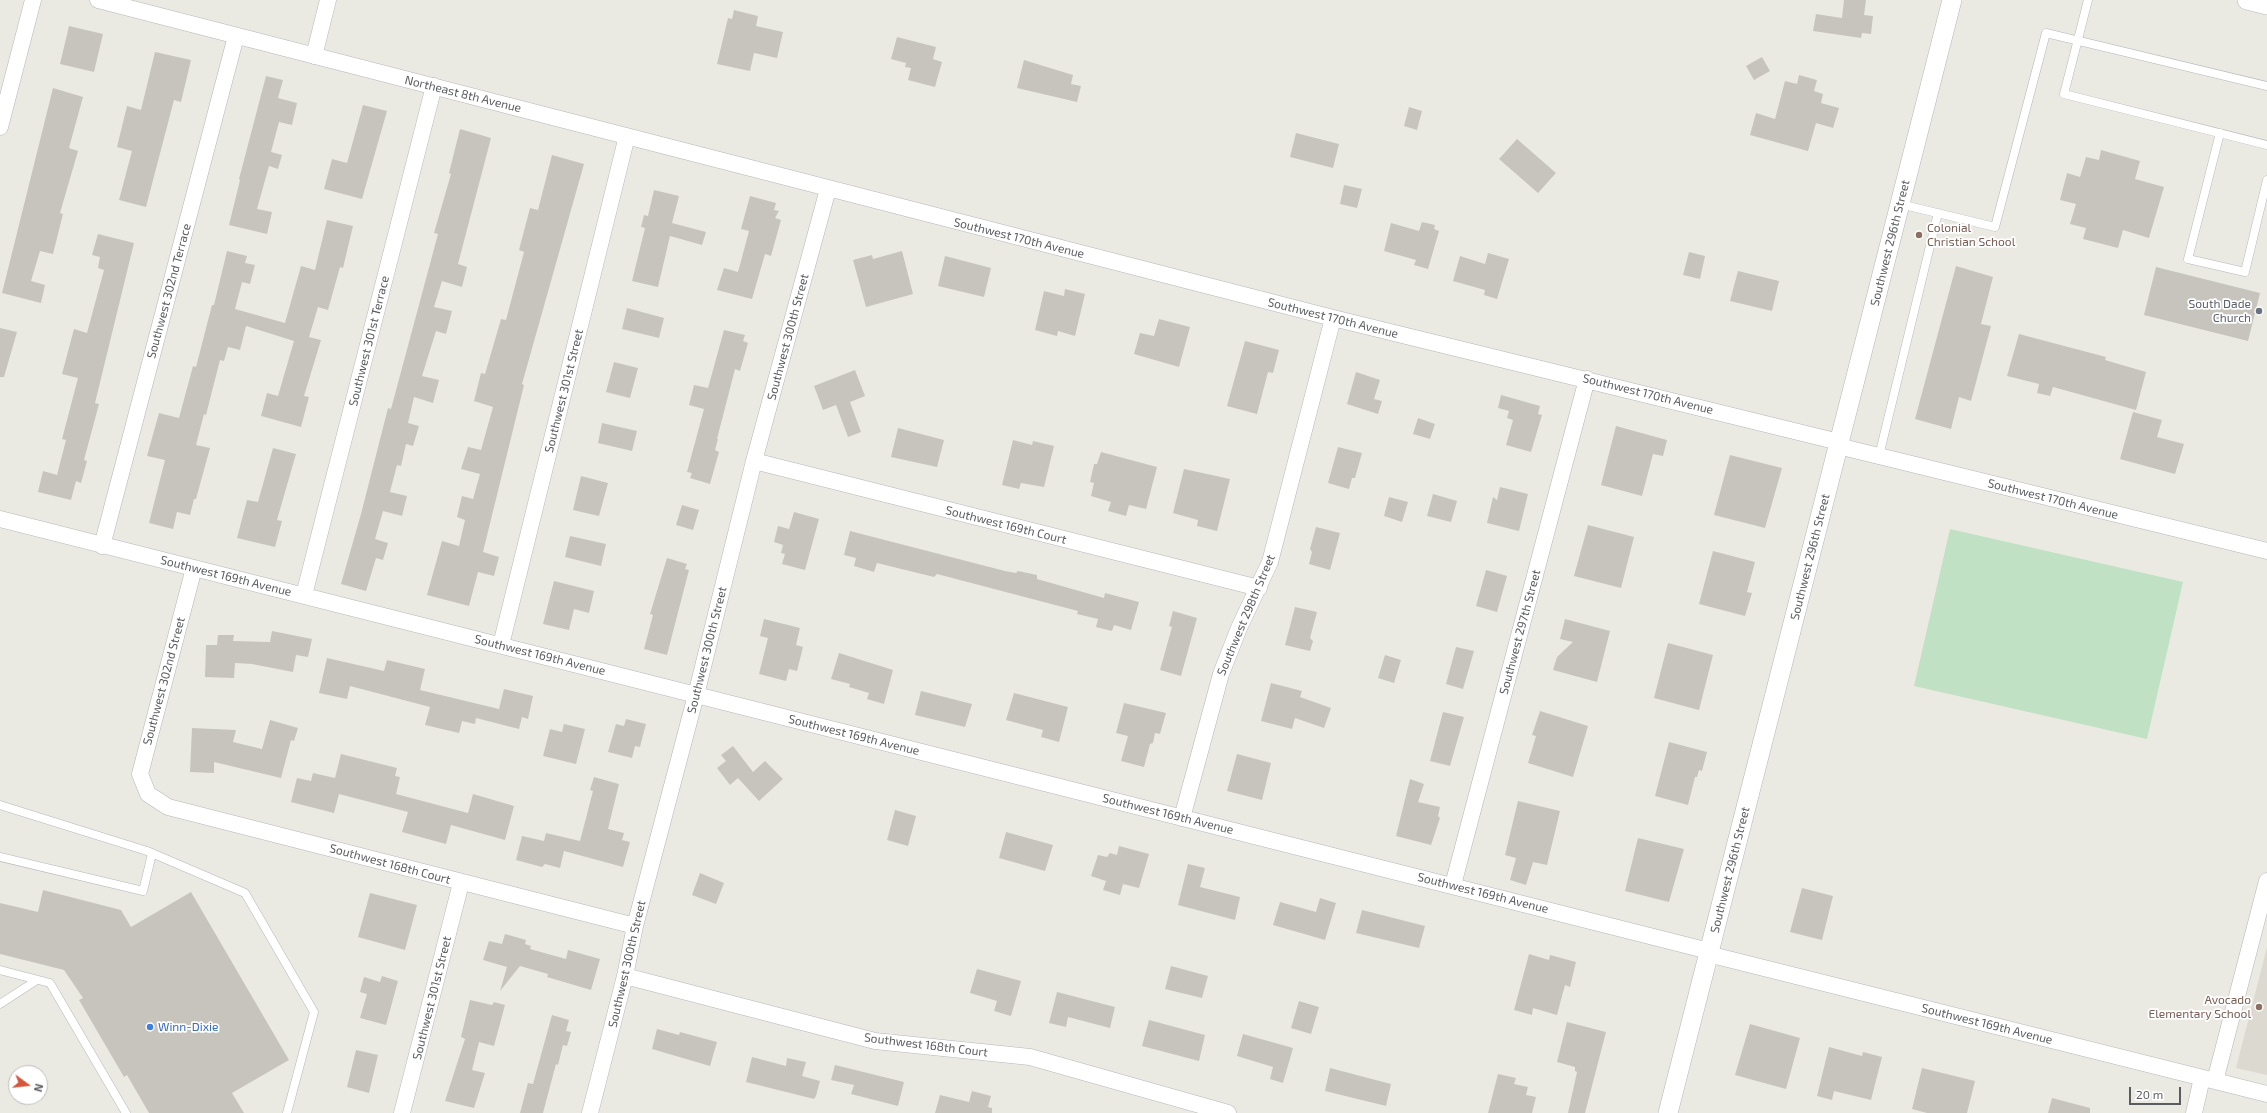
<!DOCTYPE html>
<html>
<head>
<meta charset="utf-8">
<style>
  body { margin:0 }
  #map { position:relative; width:2267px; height:1113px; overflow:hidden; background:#ebeae2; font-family:"Exo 2",sans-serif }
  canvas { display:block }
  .north { position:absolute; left:8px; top:1065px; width:40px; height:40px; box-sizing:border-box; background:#fff; border:1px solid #bdbec0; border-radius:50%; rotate:105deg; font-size:11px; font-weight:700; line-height:16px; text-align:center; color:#5a5c61 }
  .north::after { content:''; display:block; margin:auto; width:14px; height:18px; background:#d6563d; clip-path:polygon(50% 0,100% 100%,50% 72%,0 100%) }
  .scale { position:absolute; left:2129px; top:1087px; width:52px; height:18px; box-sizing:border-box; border:2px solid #5a5c61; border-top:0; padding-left:5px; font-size:12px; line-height:14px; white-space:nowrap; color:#5a5c61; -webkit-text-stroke:3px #fff; paint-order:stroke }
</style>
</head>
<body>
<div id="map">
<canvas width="2267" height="1113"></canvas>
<div class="north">N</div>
<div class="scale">20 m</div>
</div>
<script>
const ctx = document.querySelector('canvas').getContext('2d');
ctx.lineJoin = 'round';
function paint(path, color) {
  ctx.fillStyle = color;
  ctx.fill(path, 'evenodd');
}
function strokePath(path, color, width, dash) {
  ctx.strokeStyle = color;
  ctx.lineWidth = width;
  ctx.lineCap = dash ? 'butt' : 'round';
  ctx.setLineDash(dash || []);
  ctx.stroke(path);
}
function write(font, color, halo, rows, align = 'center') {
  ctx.font = font + ' "Exo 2",sans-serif';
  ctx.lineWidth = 3.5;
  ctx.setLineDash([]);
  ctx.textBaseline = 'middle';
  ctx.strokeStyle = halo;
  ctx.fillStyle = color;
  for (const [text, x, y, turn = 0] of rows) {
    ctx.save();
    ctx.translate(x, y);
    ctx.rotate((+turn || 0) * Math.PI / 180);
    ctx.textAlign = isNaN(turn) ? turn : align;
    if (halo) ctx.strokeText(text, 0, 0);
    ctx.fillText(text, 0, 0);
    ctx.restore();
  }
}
const education = new Path2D(`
  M2267,947V1075L2236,1068Z`);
const green = new Path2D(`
  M1950,529L2183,582L2147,739L1914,686Z`);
const building = new Path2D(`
  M1844,0H1866L1864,15L1873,16L1871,34L1862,33L1861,38L1813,31L1816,14L1842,18Z
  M734,10L758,16L756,26L783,32L777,58L754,53L750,71L717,64L728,18L732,19Z
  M69,26L103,34L94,72L60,64Z
  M897,37L936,47L933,59L942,62L935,87L908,80L911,68L905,67L906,63L891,59Z
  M155,52L191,60L181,102L174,100L146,207L119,200L132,151L117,147L127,106L141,110Z
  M1762,57L1770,71L1754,80L1746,66Z
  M1024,60L1073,75L1071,84L1081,86L1077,102L1017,88Z
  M1799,75L1817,80L1814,91L1823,94L1821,103L1839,108L1833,128L1816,123L1808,151L1750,135L1756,113L1775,119L1785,81L1797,84Z
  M266,76L283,80L278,98L297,103L292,125L279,122L271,152L282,155L278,169L269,166L257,209L272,212L267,234L229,225L240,180L239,179Z
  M53,88L83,97L69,148L78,151L60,213L63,214L53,254L40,251L31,281L45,285L41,303L2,293Z
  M363,105L387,111L362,199L324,189L332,159L347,163Z
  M1409,107L1422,111L1417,130L1404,126Z
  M460,129L491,138L458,264L467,267L462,287L442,281L434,307L452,311L446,334L436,331L422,376L439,380L433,403L414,397L408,423L419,426L413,446L406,444L401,466L397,465L390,492L407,496L402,516L383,511L375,539L388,543L383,560L376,558L366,591L341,584L361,514L388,408L391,409L438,234L434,233L451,174L449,173Z
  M1296,133L1339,144L1333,168L1290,157Z
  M1517,139L1556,173L1538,193L1499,159Z
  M2101,150L2140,161L2135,179L2164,187L2149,238L2123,230L2118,248L2083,239L2086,228L2070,224L2076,204L2060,200L2067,173L2080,177L2086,157L2099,160Z
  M552,155L584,164L522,384L524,385L483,552L499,557L494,576L478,572L469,606L427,595L442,541L459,546L465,520L457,517L462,496L473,499L480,474L461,469L468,447L481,450L493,407L474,401L481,373L485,374L501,319L506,320L524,252L519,250L530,208L538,210Z
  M1344,185L1362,189L1357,208L1340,204Z
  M654,190L679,196L672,223L706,232L702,245L670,236L658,287L632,281L645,228L641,227L644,215L648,216Z
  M750,196L776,203L774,210L779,211L775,218L781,220L771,256L765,254L752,299L717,290L724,268L738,272L749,231L741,229Z
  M327,220L353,226L343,268L340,267L328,310L318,307L309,337L321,340L304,396L309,397L301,427L261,416L267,393L278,396L294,341L246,326L240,350L228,347L224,361L220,360L206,415L204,414L196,445L210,448L196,499H194L190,515L177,512L173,529L149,523L165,460L147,456L159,413L179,418L193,366L196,367L212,305H214L227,251L247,256L245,263L255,265L250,284L242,282L235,309L285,323L301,266L315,270Z
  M1422,222L1435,225L1434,229L1439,231L1428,269L1414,265L1416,260L1384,251L1391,223L1419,231Z
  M98,234L134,243L95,403L99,404L84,460L87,461L81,483L76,481L71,500L38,492L43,471L57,475L66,440L62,439L78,378L62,374L74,329L87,333L104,270L98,268L100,257L92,255Z
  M902,251L913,294L866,307L853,260L872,255L873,259Z
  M1689,252L1705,256L1700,279L1683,275Z
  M1488,253L1509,259L1497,299L1484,295L1485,290L1453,281L1460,256L1485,264Z
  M945,256L991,268L984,297L938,286Z
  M1956,266L1993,277L1981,324L1991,326L1971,401L1959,397L1951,429L1915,419Z
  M2156,267L2260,293L2248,341L2144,315Z
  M1738,271L1779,281L1772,311L1730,301Z
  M1065,289L1085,294L1075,336L1058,331L1057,336L1035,330L1044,291L1064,296Z
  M627,308L664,318L659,338L622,329Z
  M1159,319L1190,327L1179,367L1134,354L1140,333L1154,336Z
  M0,328L17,332L4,377H0Z
  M724,330L745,335L743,341L748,343L740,371L735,369L717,439H718L715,450L719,452L710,484L690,478L692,473L687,472L704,409L689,405L694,385L708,388Z
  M2019,334L2106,357L2105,360L2146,372L2136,410L2053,387L2050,396L2037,393L2039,384L2007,376Z
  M1245,341L1279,350L1273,373L1268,372L1257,414L1227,406Z
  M614,362L638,368L630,398L606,392Z
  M855,370L865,396L850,402L861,432L848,437L836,405L823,410L814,386Z
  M1356,372L1380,380L1374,399L1382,401L1378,414L1347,404Z
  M1501,395L1540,406L1538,414L1542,415L1531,452L1506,445L1513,420L1507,418L1509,411L1498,408Z
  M2133,412L2162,420L2157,437L2184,444L2175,474L2120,459Z
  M1418,418L1435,424L1430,439L1413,434Z
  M602,423L637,431L632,451L598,443Z
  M1616,426L1667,440L1663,456L1653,454L1642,496L1601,485Z
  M898,428L944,440L937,467L891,457Z
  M1013,440L1032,445L1033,441L1054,446L1044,487L1021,483L1019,489L1002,485Z
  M1338,447L1362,453L1355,478H1352L1349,489L1328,483Z
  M273,448L296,454L277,520L282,521L275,547L237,538L247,500L258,502Z
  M1101,452L1157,467L1146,509L1129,505L1126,516L1108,511L1111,502L1091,496L1094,483L1090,482L1094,464H1097Z
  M1730,455L1782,468L1765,528L1714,515Z
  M1184,469L1230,479L1217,531L1197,526L1198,520L1173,513Z
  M581,476L608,483L599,516L573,510Z
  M1500,487L1528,494L1519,531L1487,523L1493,497L1497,500Z
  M1433,494L1457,501L1451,522L1427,516Z
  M1389,497L1408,502L1402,522L1384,516Z
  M682,505L699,510L693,530L676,525Z
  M794,512L819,519L805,570L782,564L785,554L781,553L783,545L774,542L778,526L789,529Z
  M1588,525L1634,537L1621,588L1574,576Z
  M1316,527L1340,533L1330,570L1309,564L1312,552L1310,549Z
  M850,531L1005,571L1016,573L1018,571L1037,575V579L1104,598L1105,593L1139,602L1131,630L1114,625L1112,631L1096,627L1098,619L1077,614L1078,611L937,574L934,577L877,563L874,572L854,566L856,558L844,555Z
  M570,536L606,544L601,566L565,557Z
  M1713,551L1755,562L1747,592L1752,593L1745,616L1699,604Z
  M667,558L687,564L685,569L689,570L667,655L644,649L653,615L650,614Z
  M1486,570L1507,576L1497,612L1476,606Z
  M554,581L594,591L589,613L574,609L569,630L543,624Z
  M1295,607L1317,612L1310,638L1313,641L1310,651L1285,645Z
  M1173,611L1197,618L1181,676L1160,670L1172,627L1169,626Z
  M764,619L800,628L796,645L803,647L797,671L789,669L786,681L759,674L768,638L760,636Z
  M1565,619L1610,631L1597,682L1553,670L1557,657L1573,642L1560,639Z
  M272,631L312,639L308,657L296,655L293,672L252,664L235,663L234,678L205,677L206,645H217L218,635H234L233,641L270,642Z
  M1668,643L1713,655L1699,710L1654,698Z
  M1456,647L1474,651L1463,689L1446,684Z
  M839,653L893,670L884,704L867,699L869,693L849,687L850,684L831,679Z
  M1385,655L1401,660L1394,683L1378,678Z
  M327,658L384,671L387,660L425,669L420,690L499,709L504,689L533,696L528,719L522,717L519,729L476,718L475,724L462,721L459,733L425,725L430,707L350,686L347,699L319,693Z
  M1271,683L1302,691L1300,697L1331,708L1324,728L1295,718L1292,729L1261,721Z
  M921,691L972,704L965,727L915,715Z
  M1014,693L1068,707L1059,742L1041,737L1043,730L1006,720Z
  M1124,703L1166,713L1160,734L1155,733L1153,743L1150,744L1144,767L1121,761L1128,736L1116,733Z
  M1540,711L1588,726L1573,777L1528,763L1536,736L1532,735Z
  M1443,712L1464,717L1450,766L1430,761Z
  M626,719L646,724L640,747L635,746L632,758L608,752L616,724L624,726Z
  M270,720L298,728L294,741L291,740L281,778L214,762V773L190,772L192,728L236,730L233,742L262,749Z
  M564,724L585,729L576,764L543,756L550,729L562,732Z
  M1669,742L1707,752L1702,771L1699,770L1697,777H1695L1688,805L1655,796Z
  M733,746L753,772L765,761L783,779L759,801L738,778L730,785L717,768L726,761L721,755Z
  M341,754L397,768L395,776L400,777L396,794L468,813L473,794L514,806L505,840L451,825L446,844L402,832L408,812L339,794L334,813L291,802L297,778L311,781L313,773L335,778Z
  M1237,754L1271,763L1262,800L1227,791Z
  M594,777L619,784L608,829L624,833L622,840L630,842L623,867L564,851L560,868L545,864L542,867L516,860L522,836L544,841L546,833L580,841L593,791L590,790Z
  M1410,779L1424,784L1418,802L1440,807L1438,816L1440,818L1431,845L1396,836Z
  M1518,801L1560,811L1547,865L1533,862L1526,885L1510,880L1516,858L1505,855Z
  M895,810L916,816L908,846L887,840Z
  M1006,832L1053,845L1045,871L999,858Z
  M1638,838L1684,849L1669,902L1625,891Z
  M1119,846L1149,854L1139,888L1123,884L1120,895L1103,890L1106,881L1091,876L1098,855L1107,857L1110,853L1117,855Z
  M1188,864L1205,868L1200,887L1240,897L1235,920L1178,905Z
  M700,873L724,883L716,904L692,895Z
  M1802,888L1833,896L1822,940L1790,932Z
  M43,890L121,910L131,927L191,892L289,1060L232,1093L244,1113H149L127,1075L124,1077L79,1000L83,998L64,970L0,954V903L38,912Z
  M370,893L417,905L405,950L358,937Z
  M1320,898L1336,903L1325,940L1273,925L1280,902L1316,912Z
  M1362,910L1425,926L1419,948L1356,933Z
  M505,934L526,940L525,944L531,946L530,949L566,959L568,950L600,959L591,990L547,977L548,974L520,966L500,991L507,967L483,960L489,941L502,944Z
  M1529,954L1549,960L1550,955L1576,962L1570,987L1565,985L1557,1015L1533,1008L1532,1015L1514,1010Z
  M1171,966L1208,976L1202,998L1165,989Z
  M977,969L1021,981L1011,1016L994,1011L997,1001L970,993Z
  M382,976L398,981L386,1025L360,1018L367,994L360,992L364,977L380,982Z
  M1057,992L1115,1007L1110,1028L1068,1017L1066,1027L1049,1023Z
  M470,1000L492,1005L494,1002L505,1005L494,1046L479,1042L472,1070L485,1073L474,1108L445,1101L465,1039L461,1037Z
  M1299,1001L1319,1007L1311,1034L1291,1028Z
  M552,1015L569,1020L566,1031L571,1032L567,1046L563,1045L558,1065L556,1064L543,1113H520L528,1083L533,1084Z
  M1149,1020L1205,1035L1199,1061L1142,1046Z
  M1567,1022L1606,1032L1585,1113H1568L1577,1072L1575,1071V1067L1557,1062Z
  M1750,1024L1800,1038L1786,1089L1735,1075Z
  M657,1029L679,1035L680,1032L717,1042L710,1066L652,1049Z
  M1243,1034L1293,1048L1283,1083L1270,1079L1273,1067L1237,1056Z
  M1829,1047L1862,1056L1863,1052L1882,1057L1871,1100L1834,1091L1832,1100L1817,1096Z
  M356,1050L378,1055L369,1093L347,1087Z
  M752,1057L786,1066L787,1058L806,1062L802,1076L820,1081L816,1096L814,1099L746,1082Z
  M835,1065L904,1082L898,1106L851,1094L854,1085L831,1080Z
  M1330,1068L1391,1084L1386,1106L1325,1091Z
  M1922,1068L1975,1081L1967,1113H1927L1912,1109Z
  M1498,1074L1516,1078L1514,1084L1528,1087L1526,1095L1536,1097L1532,1113H1488Z
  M972,1091L991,1096L988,1107L992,1108V1113H935L940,1095L969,1102Z
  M2052,1098L2090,1108V1113H2048Z`);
const service = new Path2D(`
  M2088,0L2064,94L2267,145
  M2220,133L2188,259L2245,272L2267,180
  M1900,204L1995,227L2046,33L2267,86
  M1879,456L1938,213
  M0,805L147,851L245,893L314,1012L287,1113
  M0,857L143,891L152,854
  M0,970L50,983L126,1113
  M0,1004L37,980`);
const minor = new Path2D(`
  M98,0L1333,318L1839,442
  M314,56L328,0
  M0,127L33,0
  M1838,446L2267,551
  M754,461L1259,588
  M0,519L1709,951
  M102,546L236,36
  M194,568L140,774L148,794L168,807L635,926
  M304,595L434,86
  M501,645L627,136
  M1182,818L1221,674L1239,628L1270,562L1333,318
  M1453,885L1587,379
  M1708,954L2267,1094
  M625,976L875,1041L1030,1057L1228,1113
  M2215,1081L2267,881
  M402,1113L461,883
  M590,1113L625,976L635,926L696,695L754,461L828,189
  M2194,1113L2202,1078`);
const tertiary = new Path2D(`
  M2247,0L2267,5
  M1668,1113L1952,0`);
const markers = [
  [1919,235,4,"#8d6e63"],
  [2259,311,4,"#6b7280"],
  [2259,1007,4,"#8d6e63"],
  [150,1027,4,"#3f7fe0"]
];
const streetNames = [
  ["Northeast 8th Avenue",463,94,14],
  ["Southwest 170th Avenue",1019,238,14],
  ["Southwest 296th Street",1890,243,-76],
  ["Southwest 302nd Terrace",169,291,-75],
  ["Southwest 170th Avenue",1333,318,14],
  ["Southwest 300th Street",788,337,-75],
  ["Southwest 301st Terrace",369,341,-76],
  ["Southwest 301st Street",564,391,-76],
  ["Southwest 170th Avenue",1648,394,14],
  ["Southwest 170th Avenue",2053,499,14],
  ["Southwest 169th Court",1006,525,14],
  ["Southwest 296th Street",1810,557,-76],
  ["Southwest 169th Avenue",226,576,14],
  ["Southwest 298th Street",1246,615,-67],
  ["Southwest 297th Street",1520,632,-75],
  ["Southwest 300th Street",707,650,-76],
  ["Southwest 169th Avenue",540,655,14],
  ["Southwest 302nd Street",164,681,-75],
  ["Southwest 169th Avenue",854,735,14],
  ["Southwest 169th Avenue",1168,814,14],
  ["Southwest 168th Court",390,864,15],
  ["Southwest 296th Street",1730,870,-76],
  ["Southwest 169th Avenue",1483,893,14],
  ["Southwest 300th Street",627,964,-77],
  ["Southwest 301st Street",432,998,-76],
  ["Southwest 169th Avenue",1987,1024,14],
  ["Southwest 168th Court",926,1045,7]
];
const educationNames = [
  ["Colonial",1927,228],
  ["Christian School",1927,242],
  ["Avocado",2251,1000,"right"],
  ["Elementary School",2251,1014,"right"]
];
const worshipNames = [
  ["South Dade",2251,304],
  ["Church",2251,318]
];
const shopNames = [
  ["Winn-Dixie",158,1027]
];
paint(education, '#dbd9d0');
paint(green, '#c0e1c3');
paint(building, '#c7c4be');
strokePath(service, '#b4b6bb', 9);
strokePath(minor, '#b4b6bb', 17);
strokePath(tertiary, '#b4b6bb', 20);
strokePath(service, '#fff', 8);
strokePath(minor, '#fff', 16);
strokePath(tertiary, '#fff', 19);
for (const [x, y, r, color] of markers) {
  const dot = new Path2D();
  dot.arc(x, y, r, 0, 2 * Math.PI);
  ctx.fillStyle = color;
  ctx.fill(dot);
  strokePath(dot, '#fff', 1.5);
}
write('12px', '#5a5c61', '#fff', streetNames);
write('12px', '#785e54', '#fff', educationNames, 'left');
write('12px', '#5b616d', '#fff', worshipNames, 'right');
write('12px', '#366cbe', '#fff', shopNames, 'left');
</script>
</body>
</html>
